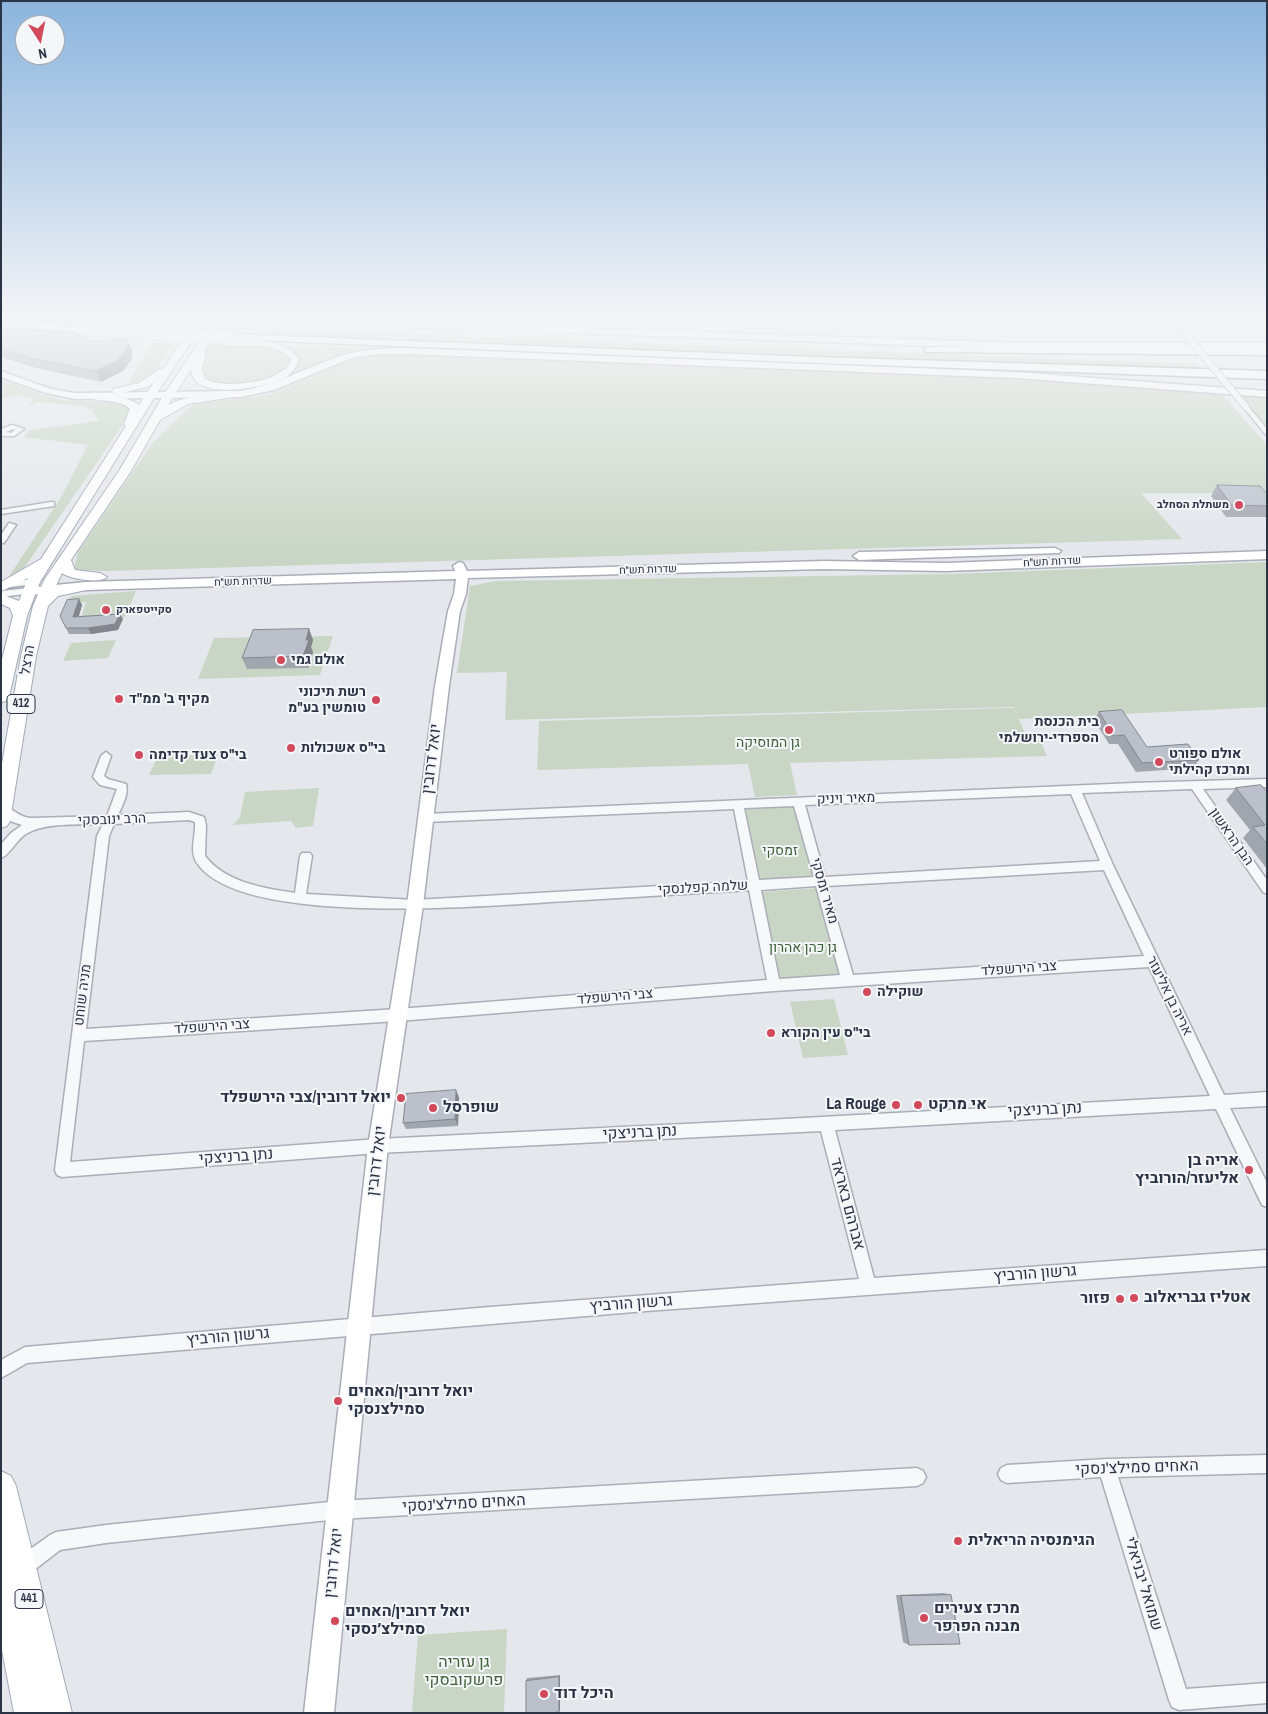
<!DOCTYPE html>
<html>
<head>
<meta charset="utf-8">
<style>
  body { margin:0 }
  #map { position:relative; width:1268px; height:1714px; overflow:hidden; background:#e4e7ec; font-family:"Archivo Narrow",sans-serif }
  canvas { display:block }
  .frame { position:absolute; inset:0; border:2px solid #2b3445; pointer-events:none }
  .north { position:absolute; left:15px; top:15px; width:50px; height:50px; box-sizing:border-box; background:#f4f6f9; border:1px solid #a4a8b1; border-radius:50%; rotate:169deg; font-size:14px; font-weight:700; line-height:20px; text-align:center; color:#2b3445 }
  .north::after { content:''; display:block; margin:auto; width:18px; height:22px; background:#d1495b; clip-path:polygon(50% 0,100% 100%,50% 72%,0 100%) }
</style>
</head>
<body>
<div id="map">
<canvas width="1268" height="1714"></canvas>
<div class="frame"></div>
<div class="north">N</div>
</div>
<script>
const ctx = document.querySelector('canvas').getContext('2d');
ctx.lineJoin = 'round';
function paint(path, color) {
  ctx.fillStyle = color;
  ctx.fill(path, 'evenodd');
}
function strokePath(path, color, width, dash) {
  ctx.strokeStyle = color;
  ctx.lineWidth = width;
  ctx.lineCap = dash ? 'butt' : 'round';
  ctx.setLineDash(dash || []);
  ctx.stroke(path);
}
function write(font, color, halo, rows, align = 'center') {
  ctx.font = font + ' "Archivo Narrow",Heebo,sans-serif';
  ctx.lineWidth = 4;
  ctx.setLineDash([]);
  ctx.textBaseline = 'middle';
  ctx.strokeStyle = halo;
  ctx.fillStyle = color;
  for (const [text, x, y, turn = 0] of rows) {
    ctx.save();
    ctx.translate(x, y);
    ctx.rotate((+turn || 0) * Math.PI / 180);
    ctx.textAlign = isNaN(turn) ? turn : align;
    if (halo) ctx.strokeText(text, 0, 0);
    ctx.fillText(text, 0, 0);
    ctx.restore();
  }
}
const green = new Path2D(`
  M222,327L1197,364L1201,369L804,357L218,333Z
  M153,343L174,344L150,378L147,381L128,383Z
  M208,345C226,345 283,342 290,361C283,387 222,388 203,377L202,362Z
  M288,346L391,347L390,349L369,350L289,380L279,379L293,370L298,364L297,355L286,348Z
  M386,354L967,377L1221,393L1267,445V493H1141L1182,539L108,571L74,570L78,552L151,445L192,405L212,401L256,397L276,392L351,360Z
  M1,379C22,387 42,396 64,400C86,403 110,399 130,407L129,416L22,571L4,584L60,499L88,445L24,437L30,430L99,421L93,411L83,406L37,402L27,408L33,399L22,395L3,398L1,395L5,389L1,387Z
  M1238,394L1267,396V428Z
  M1267,562V707L1019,719L1014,707L505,720L507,672L457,673L470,586L496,581L951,574Z
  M136,591L125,617L80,621L86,602L68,603L71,596Z
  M333,636L320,675L198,679L214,638Z
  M116,640L108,658L63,661L71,643Z
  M1014,708L1028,740H1040L1047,756L790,763L797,795L755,797L748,764L537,770L539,721Z
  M218,755L211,774L149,775L158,756Z
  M319,788L313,826L296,828L291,821L233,825L240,817L245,792Z
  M797,805L815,879L759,882L745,808Z
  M819,888L842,976L779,980L760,892Z
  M834,999L848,1055L803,1058L790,1002Z
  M507,1629L504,1713H412L418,1635Z`);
const street = new Path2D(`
  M1173,317H1179L1185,332H1181Z
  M1244,406H1248L1267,429V436L1244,408Z
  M12,425L24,429L14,436H1V429ZM13,429L15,430L11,433L6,432Z
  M51,502H54V506L1,514V510Z
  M9,523L16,525L4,543H1V535Z
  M33,579L37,582L36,584L1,588V583Z
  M29,588L32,589V593L1,597V591Z
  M106,752L111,756L104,776L108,779L126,784C129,794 122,806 118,815L189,812L204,817L206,825L205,856C226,883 264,888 295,893L300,856L302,853H310L312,856L306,894L415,900L748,881L734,809L425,822L420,818L425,814L1134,783L1267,779V787L1203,789L1267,880V894L1263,892L1192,789L1082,793L1113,865L1224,1095L1267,1092V1106L1230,1108L1267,1183V1207L1262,1205L1216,1109L835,1130L874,1278L1267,1250V1266L646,1311L27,1363L1,1378V1360L25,1347L490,1307L859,1279L821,1131L378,1153L62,1177L57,1175L55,1170L97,836L103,824C81,825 44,822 26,834C17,839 9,856 1,858V844L11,833L22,825L10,821L3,816L1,805C11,806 17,817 31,818L107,816L117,789L100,785L93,777L101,756ZM1071,794L1100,861L825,877L805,805ZM794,806L814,877L759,880L744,808ZM189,820L195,822C196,836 189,851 197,863C241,929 494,905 568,901C629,897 689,894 749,890L767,980L398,1009L86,1029L109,836L114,824ZM1104,870L1144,956L853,975L827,886ZM816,886L840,975L779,979L761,890ZM1149,967L1210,1096L766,1120L378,1139L70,1162L84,1041L398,1021L774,991Z
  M1267,1455V1473L1118,1477L1186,1689L1267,1683V1703L1179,1710L1172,1707L1169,1700L1101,1477L1007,1483L1001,1480L998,1474L1001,1468L1007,1465L1107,1459Z
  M917,1468L923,1471L926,1477L923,1483L917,1486L339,1519L106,1543L60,1550L29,1574L22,1576L15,1574L13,1567L15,1560L50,1535L56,1532L106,1525L339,1501Z`);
const secondary = new Path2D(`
  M237,317L458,325L462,327L458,329L240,320Z
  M547,327L1021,343H1267V349H1021L544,332V328Z
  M228,340C252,340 284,338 299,359C296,371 283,383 270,382V378L287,368L291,359C275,340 246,349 225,345L224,343Z
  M406,348L1015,372L1267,391V397L1015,378L406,354H378L352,358L274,390L241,397L75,399L46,393L1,377V371L51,389L75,393L241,391C279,385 311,364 348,354C367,349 386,348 406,348Z
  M1055,548L1061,551L1059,553L859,560L853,556L859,552Z
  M1267,551V559L946,571L824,569L468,578L466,594L460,611L449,686L423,905L388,1146L334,1713H304L368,1146L407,905L435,686L448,611L454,594L456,579L86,590L29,595L25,594L23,591L25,588L86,582L455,571L453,566L459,562L463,563L467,571L824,561L946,563Z`);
const primary = new Path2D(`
  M198,317H208L159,390L40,582L27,616L9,697L7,701L1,702V663L13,616L10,608L1,604V594L19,601L28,578L4,590H1V582L41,559L126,426L124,424L130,409C120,400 106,402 93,399L92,397C100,390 131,398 139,405L154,382L147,387L117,394L112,391L113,389L139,383L158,370L163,369Z
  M216,317H226L204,350L206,352L202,369L205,379C225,388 250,383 270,378L275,381L274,383C254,388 193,401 191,369L168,405C180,398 230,385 239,394L234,397L188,404L160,420L131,471L71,560L75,570L100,573L107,577C101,584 69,579 62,573L55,588L86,582L93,586L91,589L58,596L48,606L36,656L10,821L7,826L1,828V769L21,656L33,606L44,580L119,471L163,396Z
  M338,317H389L563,328L568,331L563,334L343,320Z
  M1,1471L11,1476L16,1486L72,1713H14L1,1645Z`);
const highway = new Path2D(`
  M106,317H119L114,320L107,319Z
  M1,321L79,326L84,329L79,332L1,327Z
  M231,334L815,357L1267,371V379L815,363L227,339L225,337Z
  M930,347L1267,349V355L926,352L924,350L926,348Z`);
const rail = new Path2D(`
  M1,318L132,325`);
const streetBridge = new Path2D(`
  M1183,331L1246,407`);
const secondaryBridge = new Path2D(`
  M212,317L240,318`);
const highwayBridge = new Path2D(`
  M79,329L231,337`);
const wall = new Path2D(`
  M1,330L91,341L132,349V359L123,371L101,382L36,368L1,357Z
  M1217,485L1267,494V517H1226L1211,496Z
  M79,599L82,605L78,617L123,619L118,630L91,634H69L66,628Z
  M309,629L313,640L311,647L313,652L308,668L247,669L242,658Z
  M1099,712L1147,747L1199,760L1193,768L1136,772L1118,744H1109L1094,720Z
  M1236,788L1267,792V869L1243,838L1250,830L1226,800Z
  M459,1097L458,1126L406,1129L403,1123Z
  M944,1593L951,1595L909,1645L903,1642L896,1595Z
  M560,1675V1709L559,1712L526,1681L527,1678Z`);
const shadedWall = new Path2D(`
  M127,339L132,349V359L123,371L101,382L96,371Z
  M79,599L82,605L77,623L73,617Z
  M120,614L123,619L118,630L91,634L88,628Z
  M309,629L313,640L311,647L313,652L308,668L303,656L306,640Z
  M456,1090L459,1097L458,1126L455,1119Z
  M560,1675V1709L559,1712V1677Z`);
const building = new Path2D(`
  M6,329L74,332L91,341L127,339V348L118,360L96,371L30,358L1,348V330Z
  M1217,485L1260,486L1267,494V506L1232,505Z
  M79,599L73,617L120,614L115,624L88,628H66L60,616L67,600Z
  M309,629L306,640H309L303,656L242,658L253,630Z
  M1122,710L1147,747L1188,744L1199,760L1142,763L1124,735L1114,736L1099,712Z
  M1261,785L1267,792V844L1253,827L1265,825L1236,788Z
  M456,1090L455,1119L403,1123L406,1094Z
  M951,1595L960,1644L909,1645L901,1596Z
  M559,1677V1712L549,1713H526V1681Z`);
const markers = [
  [1239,505,5,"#d1495b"],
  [106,610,5,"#d1495b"],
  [281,660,5,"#d1495b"],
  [119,699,5,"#d1495b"],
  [376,700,5,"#d1495b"],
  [1109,730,5,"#d1495b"],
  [291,748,5,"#d1495b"],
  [139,755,5,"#d1495b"],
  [1159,762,5,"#d1495b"],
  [867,992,5,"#d1495b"],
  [771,1033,5,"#d1495b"],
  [401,1098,5,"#d1495b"],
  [896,1105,5,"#d1495b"],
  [918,1105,5,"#d1495b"],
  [433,1108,5,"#d1495b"],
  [1249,1170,5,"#d1495b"],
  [1134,1298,5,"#d1495b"],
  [1120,1299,5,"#d1495b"],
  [338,1401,5,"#d1495b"],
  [958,1541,5,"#d1495b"],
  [924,1618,5,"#d1495b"],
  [335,1621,5,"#d1495b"],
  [544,1694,5,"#d1495b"]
];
const farPoinames = [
  ["משתלת הסחלב",1229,505],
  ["סקייטפארק",116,610,"left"]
];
const farStreetnames = [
  ["שדרות תש\"ח",1052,562,-3],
  ["שדרות תש\"ח",648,570,-2],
  ["שדרות תש\"ח",243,582,-2]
];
const shields = [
  [21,704,28],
  [29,1599,28]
];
const shieldNames = [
  ["412",21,704],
  ["441",29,1599]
];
const streetNames = [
  ["הרצל",28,660,-80],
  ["מאיר ויניק",846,799,-2],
  ["הרב ינובסקי",112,820,-2],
  ["הבן הראשון",1231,837,55],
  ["שלמה קפלנסקי",703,888,-3],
  ["מאיר זמסקי",824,891,74],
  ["צבי הירשפלד",1019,969,-4],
  ["מניה שוחט",83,995,-83],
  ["אריה בן אליעזר",1169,996,64],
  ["צבי הירשפלד",615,997,-5],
  ["צבי הירשפלד",212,1027,-4]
];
const poiNames = [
  ["אולם גמי",291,660],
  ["רשת תיכוני",366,692,"right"],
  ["טומשין בע\"מ",366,708,"right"],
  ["מקיף ב' ממ\"ד",129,699],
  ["בית הכנסת",1099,722,"right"],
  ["הספרדי-ירושלמי",1099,738,"right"],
  ["בי\"ס אשכולות",301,748],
  ["אולם ספורט",1169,754],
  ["ומרכז קהילתי",1169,770],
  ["בי\"ס צעד קדימה",149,755],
  ["שוקילה",877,992],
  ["בי\"ס עין הקורא",781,1033]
];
const parkNames = [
  ["גן המוסיקה",768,743],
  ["זמסקי",780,851],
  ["גן כהן אהרון",803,948]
];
const nearStreetnames = [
  ["יואל דרובין",432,759,-83],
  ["נתן ברניצקי",1045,1110,-3],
  ["נתן ברניצקי",640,1133,-3],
  ["נתן ברניצקי",236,1157,-4],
  ["יואל דרובין",377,1161,-83],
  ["אברהם באראד",847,1204,75],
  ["גרשון הורביץ",1035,1274,-4],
  ["גרשון הורביץ",631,1304,-4],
  ["גרשון הורביץ",228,1337,-5],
  ["האחים סמילצ'נסקי",1137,1468,-2],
  ["האחים סמילצ'נסקי",464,1504,-3],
  ["יואל דרובין",334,1563,-84],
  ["שמואל יבניאלי",1143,1584,73]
];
const nearPoinames = [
  ["יואל דרובין/צבי הירשפלד",391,1098,"right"],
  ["La Rouge",886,1105,"right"],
  ["אי מרקט",928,1105],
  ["שופרסל",443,1108],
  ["אריה בן",1239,1161,"right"],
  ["אליעזר/הורוביץ",1239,1179,"right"],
  ["אטליז גבריאלוב",1144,1298],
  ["פזור",1110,1299,"right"],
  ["יואל דרובין/האחים",348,1392],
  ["סמילצנסקי",348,1410],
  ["הגימנסיה הריאלית",968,1541],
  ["מרכז צעירים",934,1609],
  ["מבנה הפרפר",934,1627],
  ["יואל דרובין/האחים",345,1612],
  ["סמילצ׳נסקי",345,1630],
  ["היכל דוד",554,1694]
];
const nearParknames = [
  ["גן עזריה",464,1663],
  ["פרשקובסקי",464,1681]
];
paint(green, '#c9d6c5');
strokePath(street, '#a9aeb7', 3);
strokePath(secondary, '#a9aeb7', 3);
strokePath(primary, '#a3abb8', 2);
strokePath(highway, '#8b94a3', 3);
paint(street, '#f7f8fa');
paint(secondary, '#fff');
paint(primary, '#fff');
paint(highway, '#fff');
strokePath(rail, '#7d8696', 3);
strokePath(rail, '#f4f6f9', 2, [5.5]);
strokePath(streetBridge, '#a9aeb7', 8, []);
strokePath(secondaryBridge, '#a9aeb7', 11, []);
strokePath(highwayBridge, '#8b94a3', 13, []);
strokePath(streetBridge, '#f7f8fa', 6);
strokePath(secondaryBridge, '#fff', 9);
strokePath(highwayBridge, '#fff', 12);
paint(wall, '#a1a5ae');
paint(shadedWall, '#83868d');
paint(building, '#bbc0ca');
strokePath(building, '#83868d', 1);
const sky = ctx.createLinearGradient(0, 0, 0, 557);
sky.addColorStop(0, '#8bb4dd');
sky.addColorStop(0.57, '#f3f4f6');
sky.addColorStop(1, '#f3f4f600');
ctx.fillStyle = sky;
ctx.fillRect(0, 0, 1268, 557);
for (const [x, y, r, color] of markers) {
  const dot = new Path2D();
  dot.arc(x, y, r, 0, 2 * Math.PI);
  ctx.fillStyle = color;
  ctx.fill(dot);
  strokePath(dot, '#f4f6f9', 2);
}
write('bold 11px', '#2b3445', '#f4f6f9', farPoinames, 'right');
write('11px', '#2b3445', '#f4f6f9', farStreetnames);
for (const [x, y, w] of shields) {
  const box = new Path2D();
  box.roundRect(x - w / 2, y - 9.5, w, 19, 4);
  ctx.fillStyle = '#f4f6f9';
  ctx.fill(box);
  strokePath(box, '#2b3445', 1);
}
write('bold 12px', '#2b3445', null, shieldNames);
write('14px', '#2b3445', '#f4f6f9', streetNames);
write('bold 14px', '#2b3445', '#f4f6f9', poiNames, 'left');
write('14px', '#3f6138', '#f4f6f9', parkNames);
write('16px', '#2b3445', '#f4f6f9', nearStreetnames);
write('bold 16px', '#2b3445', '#f4f6f9', nearPoinames, 'left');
write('16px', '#3f6138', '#f4f6f9', nearParknames);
</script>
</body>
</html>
